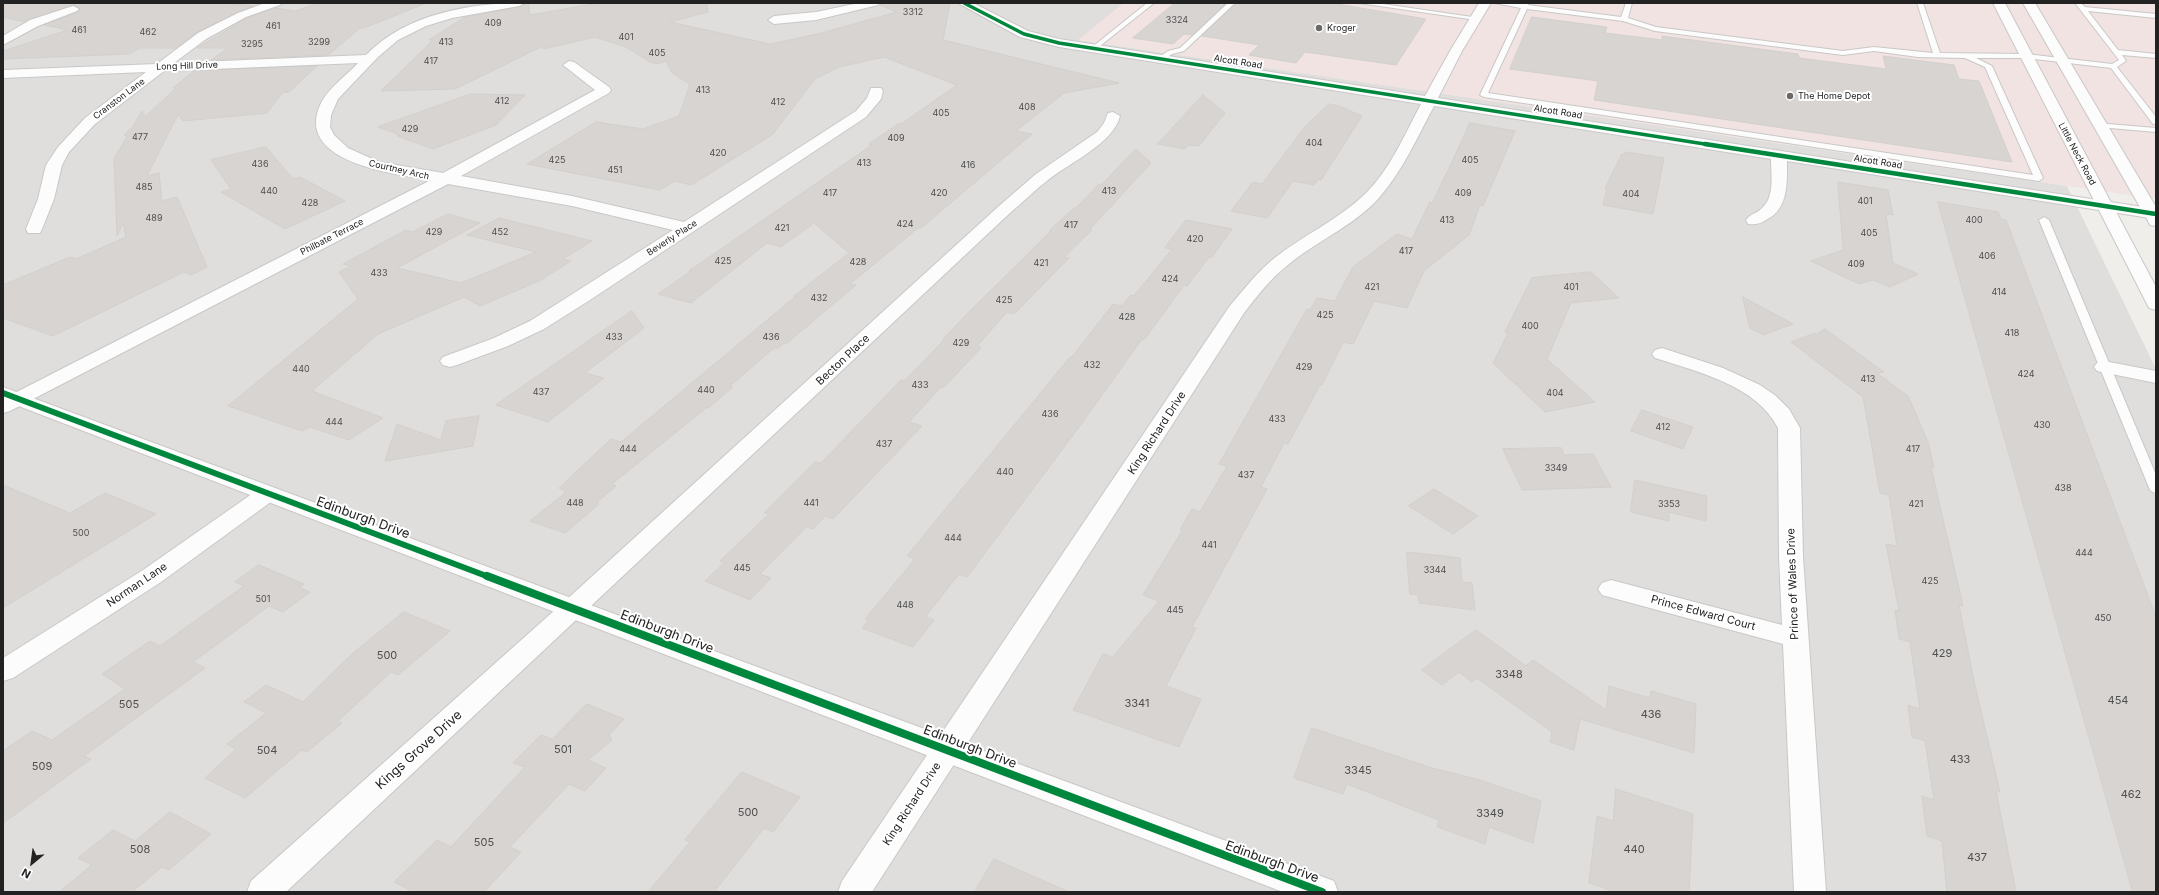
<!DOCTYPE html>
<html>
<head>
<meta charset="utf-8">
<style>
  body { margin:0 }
  #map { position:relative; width:2159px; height:895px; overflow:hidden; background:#f0eeeb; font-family:Inter,sans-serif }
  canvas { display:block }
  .frame { position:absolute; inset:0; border:4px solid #222; pointer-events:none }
  .north { position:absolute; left:12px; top:843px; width:40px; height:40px; -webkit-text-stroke:3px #fff; paint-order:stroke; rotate:209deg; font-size:11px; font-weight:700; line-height:16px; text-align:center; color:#222 }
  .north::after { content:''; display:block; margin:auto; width:14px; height:18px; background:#222; clip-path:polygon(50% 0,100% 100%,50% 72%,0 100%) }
</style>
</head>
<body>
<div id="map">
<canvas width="2159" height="895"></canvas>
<div class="frame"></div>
<div class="north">N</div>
</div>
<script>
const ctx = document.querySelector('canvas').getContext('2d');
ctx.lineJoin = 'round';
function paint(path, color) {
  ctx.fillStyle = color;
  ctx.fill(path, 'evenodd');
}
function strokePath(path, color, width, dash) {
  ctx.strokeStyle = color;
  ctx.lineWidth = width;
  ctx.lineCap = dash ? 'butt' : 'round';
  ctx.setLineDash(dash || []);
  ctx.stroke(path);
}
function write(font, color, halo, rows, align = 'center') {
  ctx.font = font + ' Inter,sans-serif';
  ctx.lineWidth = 4;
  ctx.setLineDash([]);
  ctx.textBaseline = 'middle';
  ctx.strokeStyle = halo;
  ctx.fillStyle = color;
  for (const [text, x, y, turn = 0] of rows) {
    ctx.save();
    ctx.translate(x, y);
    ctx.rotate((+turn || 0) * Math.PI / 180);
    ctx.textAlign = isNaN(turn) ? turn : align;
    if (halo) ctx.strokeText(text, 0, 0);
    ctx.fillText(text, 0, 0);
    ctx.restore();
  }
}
const residential = new Path2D(`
  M3,3H1124L1079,40L2067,186L2156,369V892H3Z`);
const commercial = new Path2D(`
  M1124,3H2156V199L1078,40Z`);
const building = new Path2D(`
  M3,3H226L253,6L197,32L176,48H140L129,54L3,59V51L68,30L44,25L78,12L80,9L73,5L24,22L3,17Z
  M318,3L424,4L364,28H360L328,55L211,60L228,48H197L247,18L275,8L295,11Z
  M526,3H528L530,15L599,3H707L708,12L670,22L770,44L818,34L897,12L880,5L882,3H950L943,40L1119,83L1064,93L1016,131L1032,134L921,228H918L850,284L856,285L787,343H784L778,348H774L730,386L733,387L708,408H706L612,484L616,486L596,503L599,504L565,533L530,521L566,492L559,488L611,439L621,442L796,296H794L849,253L814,223L781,247L767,243L691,303L658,294L691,271H689L872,145L869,144L898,124H901L957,85L884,57L839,67L815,79L772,135L691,185L675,181L660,190L527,164L596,122L643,129L679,116L690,84L672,73L666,61L657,64L650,62L626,47L595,37L544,49L541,47L455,89L381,91L433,40H429L465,17L519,7Z
  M1175,3H1226L1192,35L1184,34L1173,44L1133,38Z
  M1236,3H1331L1426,19L1396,65L1305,52L1296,63L1249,55L1259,45L1202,36Z
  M1532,17L1607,27L1605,33L1662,40V36L1798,54L1799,58L1886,69L1883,56L1954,65L1959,79L1979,81L2012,162L1594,100L1598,81L1510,69Z
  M317,66L289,92L282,93L267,113L183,121L179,114L174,122L147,176L159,173L162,201L177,197L207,267L191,275L184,272L53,336L3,318V285L70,257L76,259L126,237L123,223L117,236L114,158L127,137L124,135L132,128L142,111L145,117L176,88H173L194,71Z
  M471,94L525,95L496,125L433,149L397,136L400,135L378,127Z
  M1203,95L1225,113L1199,146L1189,145L1185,149L1158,144Z
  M1329,104L1339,106L1362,116L1321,180L1318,179L1314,185L1293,181L1267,218L1231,211L1253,182L1262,184L1304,128Z
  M1470,123L1515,131L1483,206L1480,205L1469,235L1424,271L1407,308L1374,301L1353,344L1343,342L1322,385H1320L1288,444L1284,443L1261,487L1267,489L1192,627L1196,628L1166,686L1201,699L1179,747L1073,710L1103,654L1113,657L1159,601L1143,595L1182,531L1180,530L1192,509L1200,512L1227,466L1219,464L1307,309L1310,310L1317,298L1335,301L1353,267L1397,234L1412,239L1430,202L1432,203L1453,160Z
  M266,147L293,179L300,177L345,201L285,229L221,192L231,189L211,160Z
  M1136,149L1151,163L1090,229L1092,230L1064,257L1069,258L1014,314L1007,312L977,346L981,348L944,387L940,388L909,422L922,426L833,519L825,516L813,529L806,527L760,574L771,578L750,600L705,581L724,563L720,561L769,514L764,513L815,462L821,463L901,380L904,381L945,339H943L967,314L1051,231H1049L1074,208H1076L1099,184L1101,185Z
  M1626,152L1664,158L1653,214L1603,205L1607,189L1605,188L1622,154H1625Z
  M1838,182L1888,190L1893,215L1886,214L1893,263L1918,274L1890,287L1873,280L1859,284L1811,261L1843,250Z
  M1938,202L1998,212L2001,219L2006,220L2156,617V892H2133Z
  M448,214L480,223L397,268L461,283L536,252L467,235L499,218L592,241L563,259L571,261L539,281L480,306L464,297L378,334L312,391L383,418L349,440L310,427L302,431L228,406L358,299L339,272L351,266L343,264L406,230L412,232Z
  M1186,220L1232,229L1212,257H1209L1187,286L1184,285L1144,340L1142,339L1082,423L967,577L959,574L925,617L934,620L913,647L862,628L869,620L865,619L915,559L907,556L1070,357H1072L1113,304L1122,306L1131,295L1134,296L1172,249L1165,248Z
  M1591,272L1619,298L1571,303L1547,359L1595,402L1545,412L1493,363L1508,333L1505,332L1532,278Z
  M1743,297L1793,324L1763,335L1750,328Z
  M632,311L644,328L585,373L604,378L548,422L496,405Z
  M1825,329L1884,372L1877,373L1908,396L1928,442L1934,468L1931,467L1963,606L1959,605L1974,681L2000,792L1996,791L2016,892H1947L1942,841L1927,836L1922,796L1934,800L1925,741L1912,737L1908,705L1920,709L1910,642L1899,639L1895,610L1899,611L1886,544L1897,546L1889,495L1880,493L1863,397L1791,342L1815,333L1817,334Z
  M1642,410L1693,427L1683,449L1631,431Z
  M479,416L473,446L385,461L397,424L441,440L446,421Z
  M1561,448L1564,455L1593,454L1611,487L1522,490L1503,449Z
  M1635,480L1707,496L1706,521L1669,512V521L1631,512Z
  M3,485L70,513L105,493L156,514L3,608Z
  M1434,489L1478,516L1453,534L1409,506Z
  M1407,552L1460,558L1462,582L1472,583L1475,610L1419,603L1418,595L1410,594Z
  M259,565L304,584L299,587L310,592L283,612L269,606L193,662L205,668L84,756L91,759L3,823V751L32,731L52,740L125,689L102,674L150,641L160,646L244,586L235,582Z
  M404,612L450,631L398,675L391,672L338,721L342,723L307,752L302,750L245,798L205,778L236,749L227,744L266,713L244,702L266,685L303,702L353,653Z
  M1476,630L1526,666L1533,660L1606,710L1609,686L1650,698L1651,691L1696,704L1694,753L1580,719L1574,750L1550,742L1552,732L1477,678L1472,682L1459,672L1442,685L1422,670Z
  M587,704L624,719L609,735L612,740L588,760L606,768L585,791L569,784L510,847L521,852L484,892H414L394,882L437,840L451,847L525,767L513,763L541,735L552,739Z
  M1312,728L1432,768L1480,780L1541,801L1533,843L1489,827L1485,844L1437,827L1439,820L1347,784L1343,794L1294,778Z
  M742,772L800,797L773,832L764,828L714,892H648L690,842L685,840Z
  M1616,789L1693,814L1689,892H1616L1589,883L1597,816L1613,821Z
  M170,812L211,834L169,870L162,867L132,892H59L92,865L78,858L113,830L135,841Z
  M994,859L1069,892H975Z`);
const service = new Path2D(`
  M1147,3H1154L1095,50H1091V48Z
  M1228,3H1235L1184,51L1172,54L1162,60H1158V58L1168,51L1180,48Z
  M1359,3H1376L1479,18L1476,20Z
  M1494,3H1529L1528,5L1621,17L1626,3H1632L1628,18L1656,27L1843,51L1874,47L1933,53L1917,3H1923L1940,53L2026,54L2112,64L2119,60L2075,3H2081L2085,7L2156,14V18L2088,11L2118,50L2156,54V58L2122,55L2126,61L2117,67L2156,117V124H2153L2111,68L2026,58H1976L1992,66L2043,178L2039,181L1484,97L1480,95L1521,8ZM1527,9L1623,21L1655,31L1843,55L1874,51L1918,57L1965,58L1985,67L2033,175L1488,93Z
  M2096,123L2156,128V132L2099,127L2095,125Z
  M2044,217L2049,220L2156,475V494L2150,490L2039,220Z`);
const minor = new Path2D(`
  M265,3H282L280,5L246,17L206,39L174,63L366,55C406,14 469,3 525,3L519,6L452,18L426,26L398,40L378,57L338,99L331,115L330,127L334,135L348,148L379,162L443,173L595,90L563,65L569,61L574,62L609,87L611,90L609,93L461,176L572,196L684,222L856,111L867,98L871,88H881L883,91L881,99L866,117L590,300L544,329L508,346L457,365L450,367L443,365L440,361L443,357L494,338L530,321L673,230L572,206L448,184L10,411L3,413V399L431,180C394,174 290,162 322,101C331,86 346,76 358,63L164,71L95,124L69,152L62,165L54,199L42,229L40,233H28L26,229L38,199L46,165L58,147L85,118L146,72L3,78V70L157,64L198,33L238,13Z
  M859,3H880L878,5L816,20L774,24L768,20L774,16L816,12Z
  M958,3H973L1028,31L1059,39L1425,96L1450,51L1479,3H1491L1462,51L1438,98L2156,209V219L1787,161C1787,182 1789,209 1766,220C1760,224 1755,225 1748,224L1746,220C1750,214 1758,213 1763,207C1775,196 1771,173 1771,159L1434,106C1417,138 1402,172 1378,199C1353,226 1317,241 1289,264C1271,278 1258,295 1244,313L872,892H838L842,881L1229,307C1244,289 1259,270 1277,256C1306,234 1339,219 1365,194C1390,170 1405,134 1421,104L1059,47L1020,37Z
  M73,6L79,9L77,11L38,26L3,45V36L30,20Z
  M1113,112L1120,116C1114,143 1069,163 1048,180C1035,190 1023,202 1011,212L286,892H247L251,881L565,601L999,206L1036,174L1097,132L1104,123L1108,113Z
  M1662,348L1723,368L1760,385L1776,396L1789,409L1800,428L1803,557L1826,892H1794L1783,644L1602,595L1598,589L1602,583L1611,580L1782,625L1779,557L1778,428C1756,385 1698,372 1655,358L1652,354L1655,350Z
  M2104,361L2156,371V383L2097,371L2094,367L2097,363Z
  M267,487L275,489L279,494L275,499L161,582L13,678L3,681V658L143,570L259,489Z`);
const tertiary = new Path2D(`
  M1993,3H2005L2156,287V310L2149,308L2147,304Z
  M2023,3H2035L2156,207V226L2150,225L2148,221Z
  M3,387L1334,881L1338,892H1283L3,400Z`);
const cyclewayFar3 = new Path2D(`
  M964,3L1024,34L1059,43L1711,145`);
const cyclewayFar2 = new Path2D(`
  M1705,144L2156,214`);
const cyclewayFar1 = new Path2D(`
  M3,393L489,577`);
const cycleway = new Path2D(`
  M487,576L1322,892`);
const markers = [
  [1319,28,4,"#6a6968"],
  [1790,96,4,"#6a6968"]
];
const numberNames = [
  ["3312",913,12],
  ["3324",1177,20],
  ["409",493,23],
  ["461",273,26],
  ["461",79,30],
  ["462",148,32],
  ["401",626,37],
  ["3299",319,42],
  ["413",446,42],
  ["3295",252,44],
  ["405",657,53],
  ["417",431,61],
  ["413",703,90],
  ["412",502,101],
  ["412",778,102],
  ["408",1027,107],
  ["405",941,113],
  ["429",410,129],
  ["477",140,137],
  ["409",896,138],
  ["404",1314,143],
  ["420",718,153],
  ["425",557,160],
  ["405",1470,160],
  ["413",864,163],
  ["436",260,164],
  ["416",968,165],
  ["451",615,170],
  ["485",144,187],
  ["440",269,191],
  ["413",1109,191],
  ["417",830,193],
  ["420",939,193],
  ["409",1463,193],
  ["404",1631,194],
  ["401",1865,201],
  ["428",310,203],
  ["489",154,218],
  ["413",1447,220],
  ["400",1974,220],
  ["424",905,224],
  ["417",1071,225],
  ["421",782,228],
  ["429",434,232],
  ["452",500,232],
  ["405",1869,233],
  ["420",1195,239],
  ["417",1406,251],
  ["406",1987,256],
  ["425",723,261],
  ["428",858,262],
  ["421",1041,263],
  ["409",1856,264],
  ["433",379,273],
  ["424",1170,279],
  ["421",1372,287],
  ["401",1571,287],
  ["414",1999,292],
  ["432",819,298],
  ["425",1004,300],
  ["425",1325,315],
  ["428",1127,317],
  ["400",1530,326],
  ["418",2012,333],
  ["433",614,337],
  ["436",771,337],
  ["429",961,343],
  ["432",1092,365],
  ["429",1304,367],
  ["440",301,369],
  ["424",2026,374],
  ["413",1868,379],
  ["433",920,385],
  ["440",706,390],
  ["437",541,392],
  ["404",1555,393],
  ["436",1050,414],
  ["433",1277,419],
  ["444",334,422],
  ["430",2042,425],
  ["412",1663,427],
  ["437",884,444],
  ["444",628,449],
  ["417",1913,449],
  ["3349",1556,468],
  ["440",1005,472],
  ["437",1246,475],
  ["438",2063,488],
  ["448",575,503],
  ["441",811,503],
  ["3353",1669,504],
  ["421",1916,504],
  ["500",81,533],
  ["444",953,538],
  ["441",1209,545],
  ["444",2084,553],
  ["445",742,568],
  ["3344",1435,570],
  ["425",1930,581],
  ["501",263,599],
  ["448",905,605],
  ["445",1175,610],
  ["450",2103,618]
];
const farPoinames = [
  ["Kroger",1327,28],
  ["The Home Depot",1798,96]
];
const farStreetnames = [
  ["Alcott Road",1238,62,9],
  ["Long Hill Drive",187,66,-2],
  ["Cranston Lane",119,99,-37],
  ["Alcott Road",1558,112,9],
  ["Little Neck Road",2077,154,62],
  ["Alcott Road",1878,162,9],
  ["Courtney Arch",399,170,13],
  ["Philbate Terrace",332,237,-27],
  ["Beverly Place",672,238,-33]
];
const streetNames = [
  ["Becton Place",843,360,-43],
  ["King Richard Drive",1157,433,-57],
  ["Prince of Wales Drive",1793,584,-92],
  ["Norman Lane",137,585,-34],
  ["Prince Edward Court",1703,613,15],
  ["King Richard Drive",912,804,-57]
];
const nearNumbernames = [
  ["429",1942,654],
  ["500",387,656],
  ["3348",1509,675],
  ["454",2118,701],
  ["3341",1137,704],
  ["505",129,705],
  ["436",1651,715],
  ["501",563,750],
  ["504",267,751],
  ["433",1960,760],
  ["509",42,767],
  ["3345",1358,771],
  ["462",2131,795],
  ["500",748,813],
  ["3349",1490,814],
  ["505",484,843],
  ["508",140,850],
  ["440",1634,850],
  ["437",1977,858]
];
const nearStreetnames = [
  ["Edinburgh Drive",363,518,20],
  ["Edinburgh Drive",667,632,21],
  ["Edinburgh Drive",970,747,21],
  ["Kings Grove Drive",419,750,-42],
  ["Edinburgh Drive",1272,862,20]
];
paint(residential, '#dfdedc');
paint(commercial, '#f1e3e1');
paint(building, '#d7d4d2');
strokePath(building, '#d3d0cc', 1);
strokePath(service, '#c9c8c7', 2);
strokePath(minor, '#c9c8c7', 2);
strokePath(tertiary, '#c9c8c7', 2);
paint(service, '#fdfcfc');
paint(minor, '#fdfcfc');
paint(tertiary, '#fdfcfc');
strokePath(cyclewayFar3, '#00873e', 3.5);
strokePath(cyclewayFar2, '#00873e', 4.5);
strokePath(cyclewayFar1, '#00873e', 6);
strokePath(cycleway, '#00873e', 8);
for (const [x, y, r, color] of markers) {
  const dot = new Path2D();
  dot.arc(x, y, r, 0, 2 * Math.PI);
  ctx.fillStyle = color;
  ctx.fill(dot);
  strokePath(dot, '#fff', 1.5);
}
write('9px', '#4f4e4e', null, numberNames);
write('9px', '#222', '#fff', farPoinames, 'left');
write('9px', '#222', '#fff', farStreetnames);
write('11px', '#222', '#fff', streetNames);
write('11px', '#4f4e4e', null, nearNumbernames);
write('13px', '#222', '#fff', nearStreetnames);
</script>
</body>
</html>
